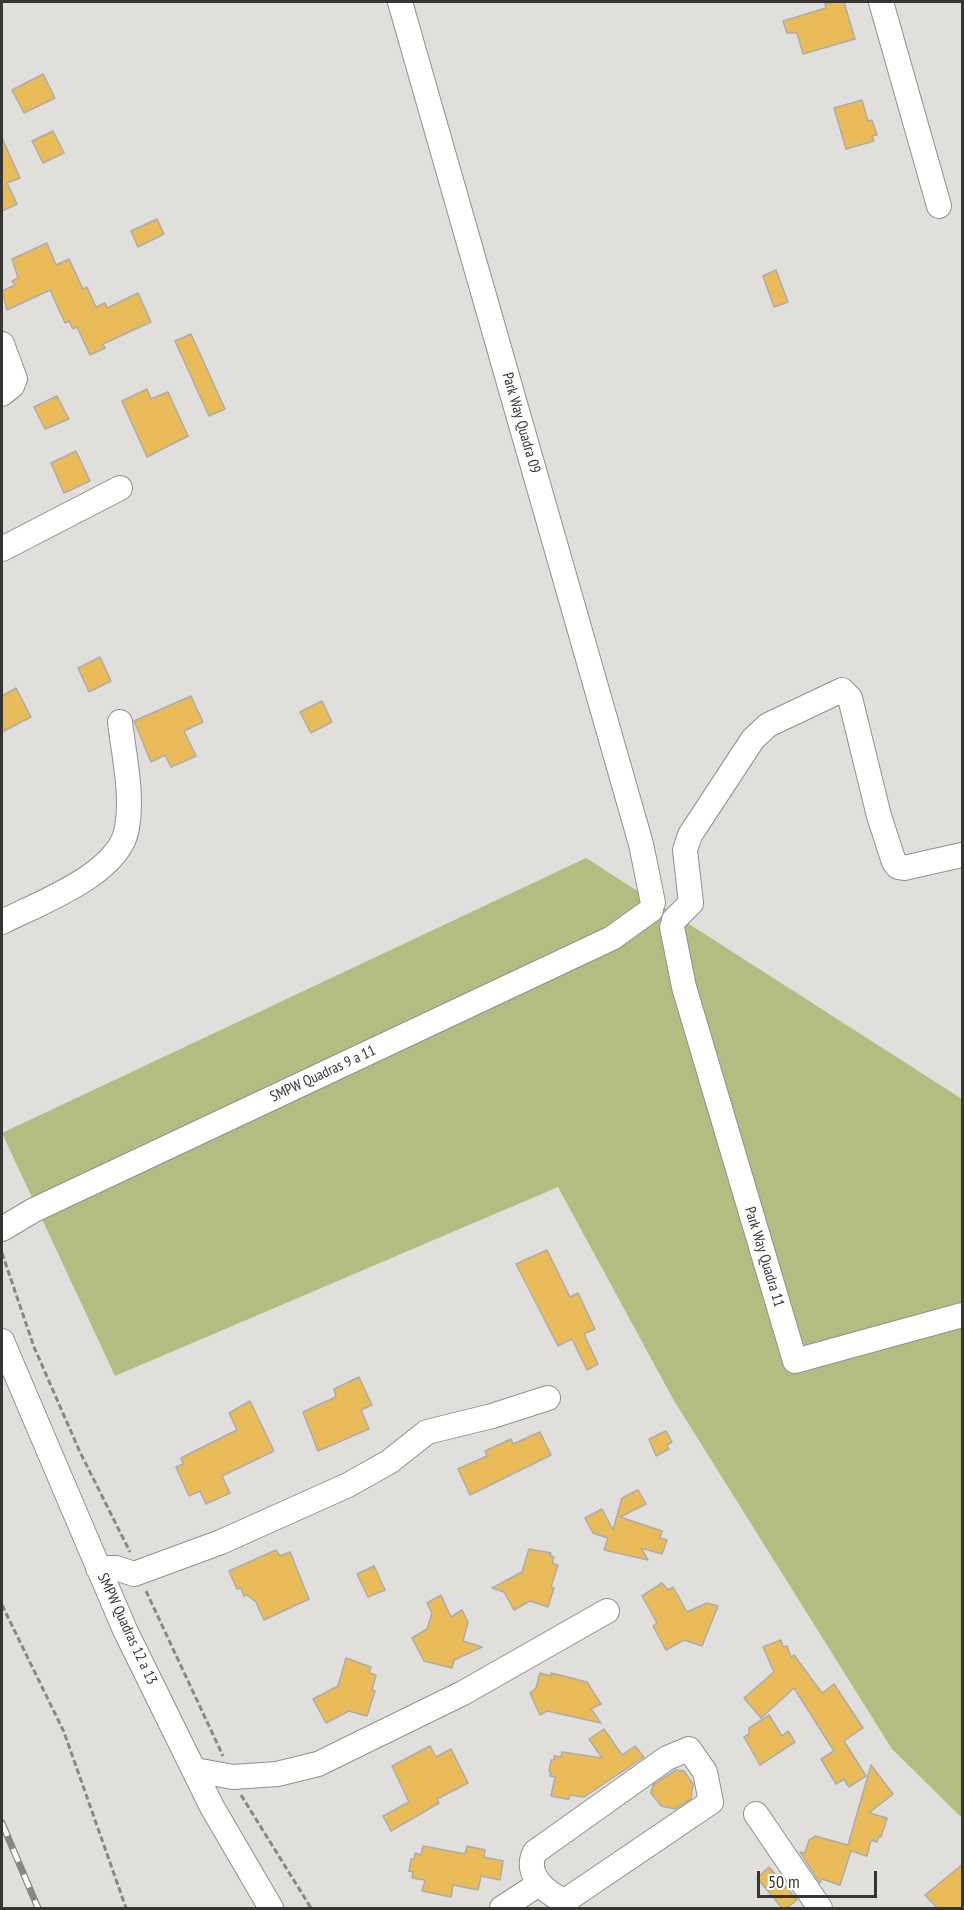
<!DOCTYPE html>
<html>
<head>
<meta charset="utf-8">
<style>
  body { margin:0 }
  #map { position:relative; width:964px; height:1910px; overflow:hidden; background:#e1dfdb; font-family:"PT Sans Narrow",sans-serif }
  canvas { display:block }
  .frame { position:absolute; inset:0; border:3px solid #363534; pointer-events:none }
  .scale { position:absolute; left:757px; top:1871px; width:120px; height:27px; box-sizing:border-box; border:3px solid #363534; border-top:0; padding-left:8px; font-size:18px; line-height:21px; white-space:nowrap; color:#363534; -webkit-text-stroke:4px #fff; paint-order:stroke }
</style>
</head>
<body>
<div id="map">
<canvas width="964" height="1910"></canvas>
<div class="frame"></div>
<div class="scale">50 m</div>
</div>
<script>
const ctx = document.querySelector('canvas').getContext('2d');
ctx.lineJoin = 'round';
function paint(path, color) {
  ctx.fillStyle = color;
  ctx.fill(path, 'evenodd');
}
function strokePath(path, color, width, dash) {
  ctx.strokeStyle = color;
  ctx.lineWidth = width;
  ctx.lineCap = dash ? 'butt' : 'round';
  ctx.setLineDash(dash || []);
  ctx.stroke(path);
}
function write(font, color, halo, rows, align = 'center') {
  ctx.font = font + ' "PT Sans Narrow",sans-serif';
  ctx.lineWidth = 4.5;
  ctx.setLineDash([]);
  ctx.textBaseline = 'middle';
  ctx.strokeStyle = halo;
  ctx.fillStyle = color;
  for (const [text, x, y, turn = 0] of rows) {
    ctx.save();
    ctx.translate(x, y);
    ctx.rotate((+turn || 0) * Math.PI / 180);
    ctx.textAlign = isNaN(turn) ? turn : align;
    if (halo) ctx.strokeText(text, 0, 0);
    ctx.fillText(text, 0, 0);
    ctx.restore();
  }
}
const green = new Path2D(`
  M586,858L962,1099V1818L892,1749L673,1399L558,1187L115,1376L2,1133Z`);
const building = new Path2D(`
  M835,2H844L855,39L803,54L797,33H787L783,21L826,8L825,4Z
  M43,74L55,98L24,113L12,90Z
  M862,100L868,121L872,120L877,135L872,136L874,141L846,149L834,108Z
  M53,131L64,153L43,163L32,141Z
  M2,138L20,178L7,183L17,204L2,211Z
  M157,219L164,234L138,247L131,231Z
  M47,243L56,265L69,259L83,289L87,287L96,307L105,303L107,308L138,293L151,322L103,344L105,348L90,355L77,327L73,329L69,321L65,323L50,290L7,310L2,291L15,285L12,281L18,278L12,259Z
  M776,270L788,302L774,307L763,276Z
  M191,334L225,409L209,416L175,341Z
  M147,389L151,399L168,392L188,436L147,457L122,401Z
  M57,396L69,419L45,429L34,407Z
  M76,451L90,481L64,493L51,463Z
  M100,657L111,681L89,692L78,668Z
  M16,688L31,717L2,732V696Z
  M191,696L203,722L184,731L196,756L171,767L165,755L151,762L134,721Z
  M322,701L332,722L311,733L300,712Z
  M547,1250L570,1297L578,1293L595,1329L584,1334L598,1364L587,1370L572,1339L558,1346L516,1264Z
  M359,1377L372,1405L361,1410L369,1429L318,1451L303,1412L336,1397L334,1389Z
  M250,1401L274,1451L222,1476L230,1493L206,1504L200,1491L189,1496L176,1467L183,1464L181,1458L237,1430L229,1413Z
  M666,1431L672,1442L667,1445L669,1449L656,1456L649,1439Z
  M540,1432L551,1455L470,1495L458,1469L487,1456L485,1451L511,1439L513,1444Z
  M638,1490L646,1504L620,1517L662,1531L660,1538L667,1540L662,1554L641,1548L648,1560L604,1550L608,1538L593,1533L585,1518L602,1509L613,1530L622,1498Z
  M529,1549L551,1553L549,1555L554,1557L552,1563L558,1565L551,1587L554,1588L548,1607L530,1601L514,1610L504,1592L492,1588L522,1572Z
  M276,1550L280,1556L290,1552L309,1599L264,1620L256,1602L247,1595L244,1596L241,1588L237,1589L229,1571Z
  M374,1566L385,1590L368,1597L357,1574Z
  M662,1583L668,1590L673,1587L687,1612L707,1603L718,1606L702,1646L684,1640L666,1650L653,1626L657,1623L642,1596Z
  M441,1595L451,1617L462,1610L468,1622L463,1641L482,1647L454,1660L452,1668L424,1661L412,1638L427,1629L432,1613L427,1603Z
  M781,1640L783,1647L787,1646L791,1657L794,1655L822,1693L834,1684L863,1728L844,1741L866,1776L849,1787L844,1779L836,1784L821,1759L834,1751L794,1688L761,1718L744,1698L774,1672L763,1647Z
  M346,1658L371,1667L369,1673L376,1675L372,1690L375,1691L367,1716L349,1711L326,1723L313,1699L338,1686Z
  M540,1673L551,1676V1673L587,1682L601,1704L591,1709L601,1723L547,1711L540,1715L530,1693L536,1688Z
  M769,1715L782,1736L788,1731L795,1742L760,1765L744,1737L749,1734V1728Z
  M604,1729L622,1755L635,1746L644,1757L584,1797L570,1795L569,1799H566L551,1796L555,1777L550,1776L551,1772L549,1771L551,1760H554V1756L561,1757L562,1752L602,1758L589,1739Z
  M430,1746L436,1757L451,1749L468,1783L437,1799L439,1803L391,1831L383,1816L409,1802L392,1766Z
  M871,1765L893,1794L869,1813L887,1818L881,1837L879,1836L877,1842L871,1840L867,1856L851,1851L840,1885L822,1879L820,1883L800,1852L805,1853L809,1840L815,1836L848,1845Z
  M676,1770L684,1771L693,1784L691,1799L675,1809L661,1806L651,1793L653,1785Z
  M423,1846L465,1854L467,1846L485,1850L484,1857L503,1861L500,1880L481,1876L478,1890L453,1885L451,1897L422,1891L425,1880L412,1878L413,1872L409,1871L411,1859H414L415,1853L421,1855Z
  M963,1864V1908H937L925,1895Z
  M769,1867L797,1900L787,1908H782L757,1878Z`);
const path = new Path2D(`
  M2,1253L34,1347L79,1450L130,1552
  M146,1591L223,1756
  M2,1605L64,1732L126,1908
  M241,1795L311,1908`);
const minor = new Path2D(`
  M400,2L641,844L653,903
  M881,2L939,206
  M2,344L15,379L12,386L2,394
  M2,549L120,488
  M674,920L691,903L685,850L690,835L753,739L768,725L842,690L850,698L879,816L894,862L898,867L904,868L962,855
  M2,922C39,903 120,874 127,828C133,794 124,756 120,722
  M672,927L684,987L795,1361L962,1315
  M2,1229L34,1210L612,938L651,910
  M2,1341L125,1630L212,1807L271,1908
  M98,1568H116L134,1574L221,1542L348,1485L389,1462L427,1432L492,1416L548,1398
  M689,1749L705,1772L711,1802L565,1901C547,1894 523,1874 535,1852L667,1758Z
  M195,1770L233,1777L277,1774L318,1764L463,1693L607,1611
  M756,1814L820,1908
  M502,1908L539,1884`);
const rail = new Path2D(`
  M2,1823L38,1908`);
const streetNames = [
  ["Park Way Quadra 09",521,423,74],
  ["SMPW Quadras 9 a 11",323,1074,-25],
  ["Park Way Quadra 11",764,1257,73],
  ["SMPW Quadras 12 a 13",127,1629,65]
];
paint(green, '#b3bd82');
paint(building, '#e9bc59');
strokePath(building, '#aeaca8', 1.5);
strokePath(minor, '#91908c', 26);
strokePath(path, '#898885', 3, [6, 3]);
strokePath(minor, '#fff', 24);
strokePath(rail, '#898785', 7);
strokePath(rail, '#fff', 4.5, [14]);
write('15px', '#363534', '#fff', streetNames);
</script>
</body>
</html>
